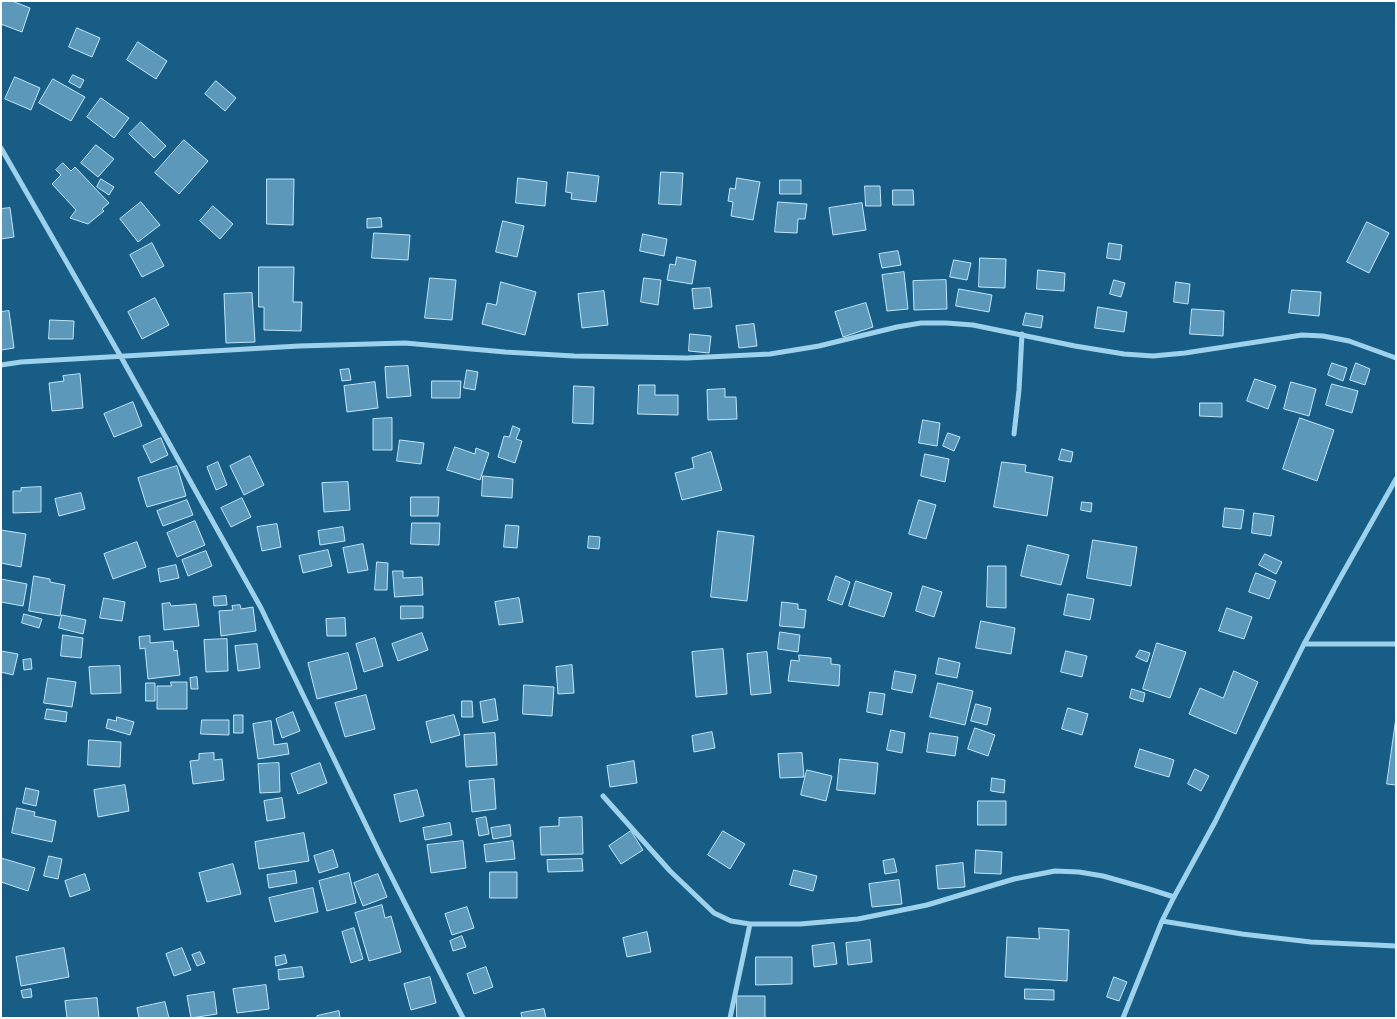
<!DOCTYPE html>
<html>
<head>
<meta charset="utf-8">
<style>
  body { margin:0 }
  #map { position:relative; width:1397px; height:1019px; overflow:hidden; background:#185d85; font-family:"Noto Sans",sans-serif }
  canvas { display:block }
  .frame { position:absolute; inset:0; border:2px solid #fff; pointer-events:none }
</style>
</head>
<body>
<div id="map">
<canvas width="1397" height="1019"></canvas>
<div class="frame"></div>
</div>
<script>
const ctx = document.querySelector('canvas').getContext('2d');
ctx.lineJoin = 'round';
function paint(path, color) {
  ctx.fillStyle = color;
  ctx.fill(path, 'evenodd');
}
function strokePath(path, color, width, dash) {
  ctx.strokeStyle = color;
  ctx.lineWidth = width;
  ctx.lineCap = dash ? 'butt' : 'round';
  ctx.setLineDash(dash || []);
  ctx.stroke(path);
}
const building = new Path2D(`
  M2,1H12L30,8L22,32L1,24Z
  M77,28L100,38L92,57L69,47Z
  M138,42L167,61L156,79L127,60Z
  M73,75L84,80L80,88L69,82Z
  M15,77L40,88L31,110L5,99Z
  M53,79L85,97L71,121L39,103Z
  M216,81L236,98L225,111L205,94Z
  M101,98L129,118L114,138L87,117Z
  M141,122L166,146L154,158L129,134Z
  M184,140L208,161L179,194L155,173Z
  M96,145L114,159L98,177L81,163Z
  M63,163L71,171L75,167L109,203L102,209L104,211L88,224L70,218L76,210L52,184L61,175L56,170Z
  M568,172L599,176L596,202L571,199L572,193L566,192Z
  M661,172L683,173L681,205L659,204Z
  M518,178L547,182L545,206L516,203Z
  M737,178L760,182L753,220L731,216L733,202L728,201L730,188L735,189Z
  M101,179L114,187L109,195L97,187Z
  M267,179H294L293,225L267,224Z
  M780,180H801V194H780Z
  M865,186H880L881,206H866Z
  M893,190H913L914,205H893Z
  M141,202L160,225L138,242L120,219Z
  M778,202L807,204L805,219H798L797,233L775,232Z
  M862,203L866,230L833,235L829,208Z
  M213,206L233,224L220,239L200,221Z
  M10,208L14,237L1,239V209Z
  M381,218L382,227L367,228V219Z
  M503,221L524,226L517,257L496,252Z
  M1367,222L1389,233L1369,273L1347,262Z
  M374,233L410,235L408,260L372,258Z
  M643,234L667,239L664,256L640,251Z
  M152,243L164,266L142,277L130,255Z
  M1109,243L1122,245L1120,260L1107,258Z
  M898,251L901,265L882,268L879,254Z
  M677,257L696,261L692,284L667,280L670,264L675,265Z
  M980,258L1006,259L1005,288L979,287Z
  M954,260L971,263L967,280L950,277Z
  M259,267H294L293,302H302L301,331L264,330V307H259Z
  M1038,270L1065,273L1064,291L1037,289Z
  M904,272L908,309L887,311L882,275Z
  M430,278L456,280L452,320L425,318Z
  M644,278L661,280L658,305L641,302Z
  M946,280L947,309L914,310L913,281Z
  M1114,280L1125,283L1121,297L1110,294Z
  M501,282L536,292L525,335L482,324L487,303L496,305Z
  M1176,282L1190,284L1188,304L1174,302Z
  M710,288L712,307L694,309L692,289Z
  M959,289L992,295L989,312L956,306Z
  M1292,290L1321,292L1319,316L1289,313Z
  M604,291L608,325L582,328L578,294Z
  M252,293L255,342L226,343L224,294Z
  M155,298L169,325L142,339L128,312Z
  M866,303L873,327L843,337L835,312Z
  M1098,307L1127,312L1124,332L1095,328Z
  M1192,309L1224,311L1223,336L1190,334Z
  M9,311L14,348L1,350V312Z
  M1026,313L1043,316L1041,328L1023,325Z
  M50,320L74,321L73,339H49Z
  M754,324L757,346L739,348L736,326Z
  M690,334L711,336L709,353L689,351Z
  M1332,363L1347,368L1343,381L1328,375Z
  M1356,363L1370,369L1365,385L1350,380Z
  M408,366L411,396L387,398L385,367Z
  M349,369L351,380L342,381L340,370Z
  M467,370L478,372L475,390L464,388Z
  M80,374L83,408L52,411L49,383L64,381L63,376Z
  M1255,379L1276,386L1268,409L1247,401Z
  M432,381H461L460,398H432Z
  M375,382L378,408L347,412L344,386Z
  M1291,382L1316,389L1309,416L1284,409Z
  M1332,384L1358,391L1352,413L1326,405Z
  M639,385H655V395H678V415L638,414Z
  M574,386L594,387L593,424L573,423Z
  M725,389V397H736L737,419L708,420L707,390Z
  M133,402L142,426L114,437L104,414Z
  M1200,403H1222V417L1200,416Z
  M392,418V450H373V419Z
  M1300,418L1334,430L1317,481L1283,469Z
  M923,420L940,423L937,446L919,443Z
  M513,426L520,429L516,439L522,441L515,463L498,457L504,436L509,437Z
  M948,433L960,437L954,451L943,446Z
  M161,438L168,455L151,463L143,446Z
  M400,440L424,443L421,464L397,461Z
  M455,447L475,454L476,448L489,453L480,480L447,470Z
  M1062,449L1073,452L1071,462L1059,460Z
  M711,452L722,490L682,500L675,473L694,468L692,458Z
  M925,454L949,459L945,482L921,476Z
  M250,456L264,485L244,495L230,466Z
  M218,462L227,485L216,490L207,467Z
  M1002,462L1026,465L1025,472L1053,477L1047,516L994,507Z
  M177,466L186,496L147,507L138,478Z
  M483,476L513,479L512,498L482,496Z
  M348,482L350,510L324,512L322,483Z
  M41,487V512L13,513V491H21V488Z
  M81,493L85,509L59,516L55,499Z
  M411,497H439L438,516H411Z
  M242,498L251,517L231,527L221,508Z
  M187,500L193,515L163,526L157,511Z
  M919,500L936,505L926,539L909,534Z
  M1082,502L1092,503L1091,512L1081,510Z
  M1225,508L1244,510L1241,529L1223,527Z
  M1254,513L1274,516L1271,536L1252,533Z
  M195,521L205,545L177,557L167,533Z
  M412,523H440L439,545L411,544Z
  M277,524L281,547L262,551L257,527Z
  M506,525L519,526L517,548L504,547Z
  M343,527L345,541L320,545L318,531Z
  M1,530L26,534L21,567L1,563Z
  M718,531L754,536L747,601L711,597Z
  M589,536L600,537L599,549L588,548Z
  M1093,540L1137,547L1131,586L1087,578Z
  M137,542L146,567L113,579L104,554Z
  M363,544L368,570L348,573L343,548Z
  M1028,545L1069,555L1061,585L1021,576Z
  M328,550L332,566L303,573L299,556Z
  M206,551L212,566L188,576L182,560Z
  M1265,554L1282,562L1276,574L1259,565Z
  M377,562L388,563L387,590H375Z
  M176,565L179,578L160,582L158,569Z
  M988,566H1006V608L987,607Z
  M393,571H403V578L422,577L423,595L395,597Z
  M1256,573L1276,581L1269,599L1249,592Z
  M34,576L50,579V582L65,585L60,616L29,611Z
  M836,576L850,582L842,605L828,600Z
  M1,579L27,584L23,606L1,602Z
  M856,581L892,593L884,617L849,606Z
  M923,586L942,592L934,617L916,611Z
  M1068,594L1094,599L1090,620L1064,615Z
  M226,596L227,605L214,606L213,597Z
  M104,598L125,602L122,621L100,618Z
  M519,598L523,622L499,625L495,602Z
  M782,602L798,604V609L806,610L804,628L780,626Z
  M170,603L171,606L196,604L199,626L164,630L162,604Z
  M240,605L241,609L253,607L256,631L221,636L219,611L233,610L232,606Z
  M401,606H423V618L401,619Z
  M1227,608L1252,617L1244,639L1219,631Z
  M24,614L42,619L39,628L22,623Z
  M62,615L86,620L83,634L59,628Z
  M345,618L346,636H327L326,619Z
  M981,621L1015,628L1011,654L976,648Z
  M780,632L800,635L798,652L778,649Z
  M422,633L428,650L398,661L392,644Z
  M63,635L83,638L81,658L61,656Z
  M150,636V643L173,641L174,651L177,650L180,675L148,679L145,648L140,649L139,637Z
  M375,638L383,666L364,672L356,644Z
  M227,639L228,671L206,672L204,640Z
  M1157,643L1186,652L1170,698L1143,689Z
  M257,644L260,668L238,671L235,646Z
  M723,649L727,694L696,697L692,652Z
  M1140,650L1150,653L1147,662L1136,657Z
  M1,651L18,654L13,675L1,672Z
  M1066,651L1087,656L1082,677L1061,672Z
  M767,652L771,693L751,695L747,654Z
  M348,653L357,689L317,699L308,663Z
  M799,655L831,658V664L840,665L839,686L788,681L791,660L799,661Z
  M939,658L960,663L957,678L936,674Z
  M31,659L32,669L24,670L23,660Z
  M572,665L574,693L558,694L556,667Z
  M120,666L121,693L91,694L89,667Z
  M895,671L916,675L912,693L892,689Z
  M1234,671L1258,682L1236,734L1189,714L1200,688L1223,698Z
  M197,677L198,689H191L190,678Z
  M48,678L76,682L72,707L44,703Z
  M171,682H187V709H157V686H171Z
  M146,683H155V701H146Z
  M938,683L973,691L965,725L930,717Z
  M524,685L554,687L552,716L523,714Z
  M1132,689L1145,693L1143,702L1130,698Z
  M870,692L885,694L882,715L867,712Z
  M366,695L375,729L345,737L335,703Z
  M495,699L498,720L483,723L480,702Z
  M462,701H472L473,717H462Z
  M976,704L991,708L987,725L971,721Z
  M1068,708L1088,714L1082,735L1062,729Z
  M47,709L67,712L66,722L45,719Z
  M293,712L300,731L282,738L276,719Z
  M234,715H243V733H234Z
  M454,715L460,735L431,743L426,722Z
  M117,717L134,722L130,735L106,728L108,719L116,721Z
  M1396,718V785L1387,784Z
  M202,720H229V735L201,734Z
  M271,721L274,745L287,743L289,754L258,759L253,724Z
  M975,728L995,735L988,756L968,749Z
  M891,730L905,733L902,753L887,750Z
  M712,732L715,748L694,752L692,736Z
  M495,733L497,765L466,767L464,735Z
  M930,733L958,737L955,756L927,752Z
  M89,740L121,742L120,767L88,765Z
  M1140,749L1174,760L1169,777L1135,767Z
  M214,753V760L222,759L224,780L193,784L190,761L199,760V754Z
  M802,753L804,777L780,778L778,754Z
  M840,759L878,763L875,794L837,790Z
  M634,761L637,783L610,787L607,766Z
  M279,763L280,792L260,793L258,764Z
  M320,763L327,783L298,794L291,774Z
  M1195,769L1209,776L1201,791L1188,784Z
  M807,770L832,776L826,801L801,795Z
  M992,778L1005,780L1004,793L991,791Z
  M494,779L496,809L472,812L469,781Z
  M125,785L129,811L98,817L94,790Z
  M26,788L39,791L36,806L23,803Z
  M417,790L424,816L400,822L394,795Z
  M282,798L285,818L267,821L264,801Z
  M978,801H1006V825H978Z
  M17,808L35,812L34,816L56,821L52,842L12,833Z
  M486,817L489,834L479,836L476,819Z
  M582,817L583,854L541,855L540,827L559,826V818Z
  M450,823L452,835L425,840L423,828Z
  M510,825L511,836L493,839L491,828Z
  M631,831L643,850L621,864L609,846Z
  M723,831L745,844L730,869L708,855Z
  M304,833L309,861L259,869L255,842Z
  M463,841L466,868L431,873L427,845Z
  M513,841L515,859L486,862L484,845Z
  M333,850L338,867L319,873L314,856Z
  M976,850L1002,852L1001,874L975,873Z
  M49,856L62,859L58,879L44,876Z
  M1,858L35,868L28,891L1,882Z
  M582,859L583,871L548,872L547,860Z
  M894,859L897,872L885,874L883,861Z
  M963,863L965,887L938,889L936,866Z
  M233,864L241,894L207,902L199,873Z
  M794,870L817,876L813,891L790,885Z
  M295,871L297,883L269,888L267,875Z
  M490,872H517V898H490Z
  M349,873L356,903L327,911L319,881Z
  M85,874L90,890L70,897L65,881Z
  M378,874L387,897L363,906L354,883Z
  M899,880L902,904L872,907L869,884Z
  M313,888L318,912L275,922L269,898Z
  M382,905L385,918L391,916L401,952L369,961L355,913Z
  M467,907L474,928L452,935L445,914Z
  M354,928L363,959L351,963L342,932Z
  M1039,928L1069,930L1067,981L1005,977L1007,937L1039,939Z
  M647,932L651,952L627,957L623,938Z
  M462,936L466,947L453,951L450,941Z
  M870,940L872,962L848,965L846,943Z
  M834,943L837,964L814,967L812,946Z
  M64,948L69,977L21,986L16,957Z
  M182,948L191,970L174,976L166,954Z
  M200,952L205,963L197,966L192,955Z
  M285,955L287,963L276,966L275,957Z
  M756,957H792V984L756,985Z
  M302,967L304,977L279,980L278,970Z
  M486,967L493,987L474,994L467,974Z
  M430,977L436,1003L411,1010L404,984Z
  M1114,977L1127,982L1119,1001L1107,997Z
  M266,985L269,1009L237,1013L233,989Z
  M31,989L32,997L23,998L21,991Z
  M1025,989L1054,990V1000L1025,999Z
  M214,992L217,1014L191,1018L187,996Z
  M737,996H765V1018H737Z
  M97,998L99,1018H67L65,1001Z
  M165,1002L169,1018H139L137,1008Z
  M544,1009L546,1018H522L521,1013Z
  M339,1011L340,1018H317V1016Z`);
const minor = new Path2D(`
  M1,148L121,357L261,608L380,854L463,1018
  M1,365L21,362L299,346L405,343L505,352L574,356L687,358L770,354L819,346L897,327L921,323H946L973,325L1075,346L1124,354L1153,356L1185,353L1302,335L1323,336L1349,341L1396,358
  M1014,434L1019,390L1022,334
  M1304,644H1396
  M603,796L670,871L714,913L731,921L750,924H800L858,919L927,905L1014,879L1055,871L1079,872L1103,876L1149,889L1174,897
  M1162,921L1242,934L1311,942L1396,946
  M730,1018L750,924
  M1123,1018L1162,921L1174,897L1215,822L1304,644L1339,580L1396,479`);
paint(building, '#5b98ba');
strokePath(building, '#c3e6f9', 1);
strokePath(minor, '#9ed1ec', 5);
</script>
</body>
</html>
